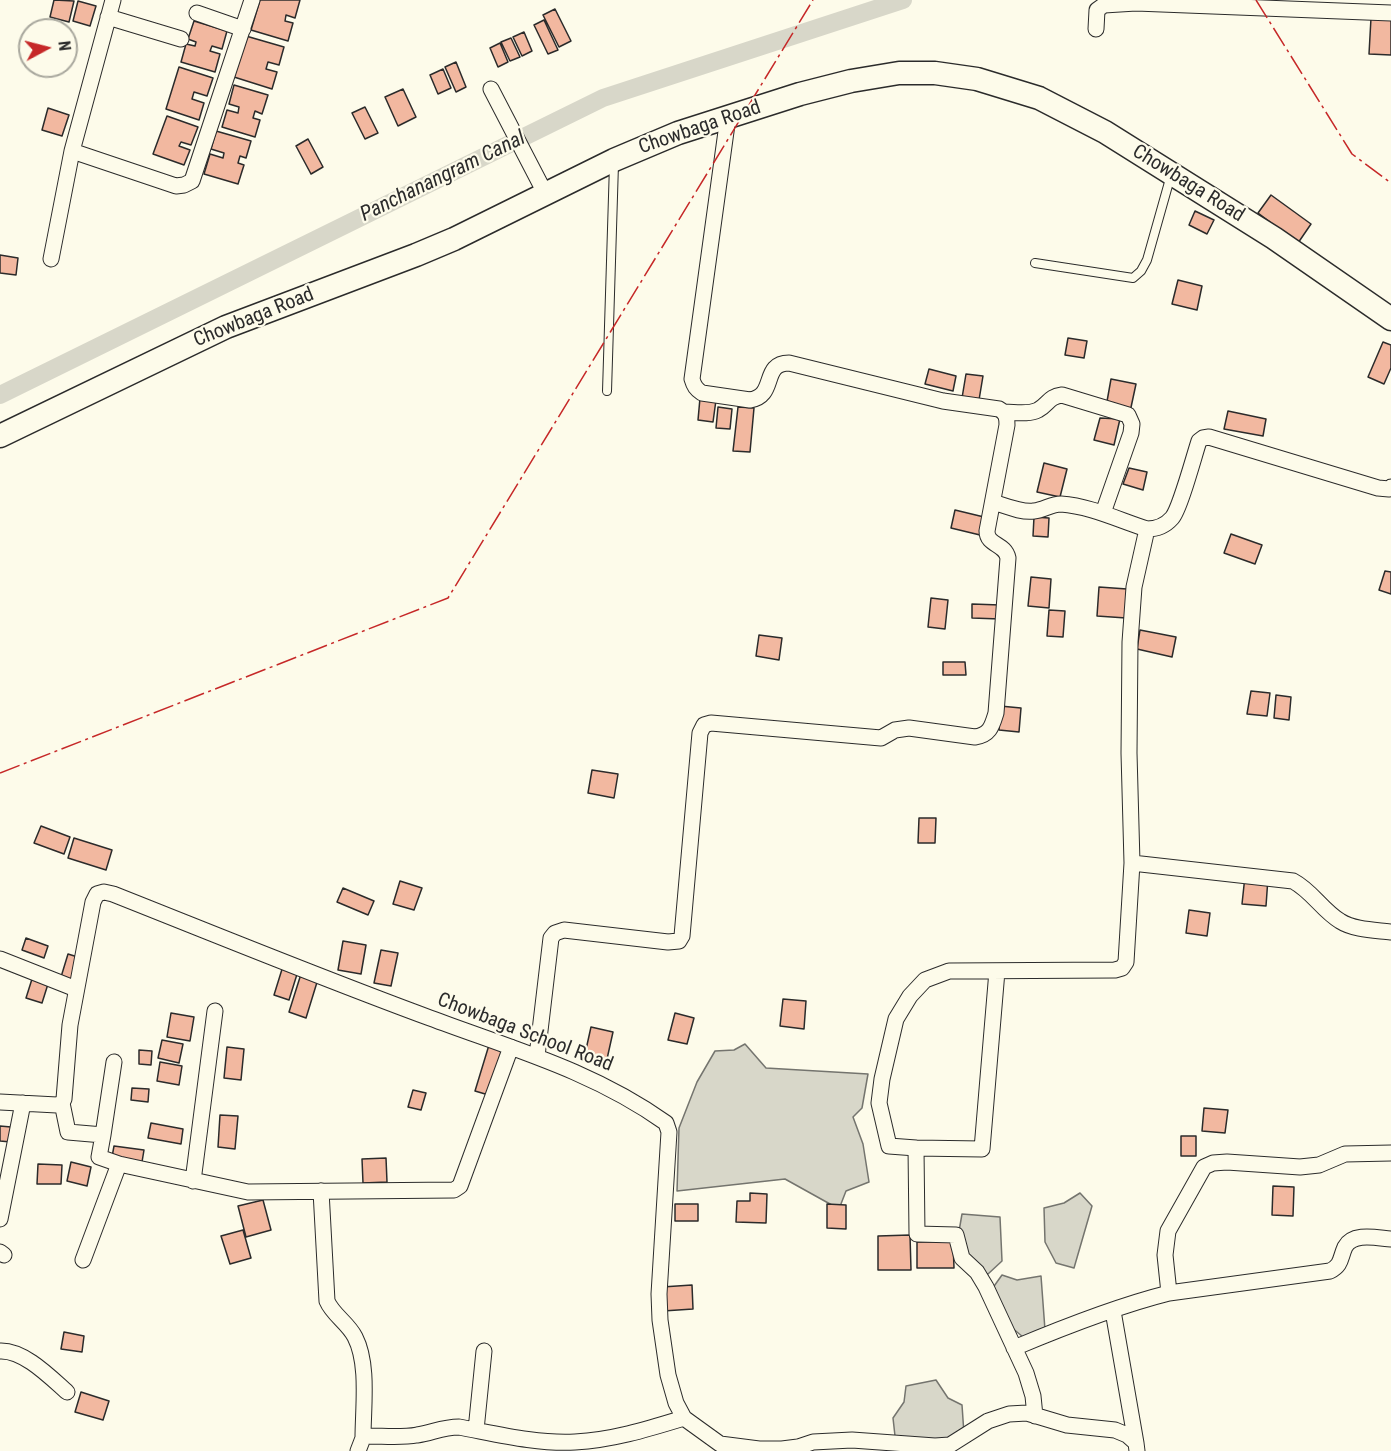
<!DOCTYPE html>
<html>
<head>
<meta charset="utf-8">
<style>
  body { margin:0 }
  #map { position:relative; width:1391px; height:1451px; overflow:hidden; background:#fdfbea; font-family:"Roboto Condensed",sans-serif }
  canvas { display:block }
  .north { position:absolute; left:18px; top:18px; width:60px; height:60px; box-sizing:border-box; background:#fdfbea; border:2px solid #a9a89e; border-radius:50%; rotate:83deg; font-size:16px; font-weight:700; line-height:24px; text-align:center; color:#2b2b2b }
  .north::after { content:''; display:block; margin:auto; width:21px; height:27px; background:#c62828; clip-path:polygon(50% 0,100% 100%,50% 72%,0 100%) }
</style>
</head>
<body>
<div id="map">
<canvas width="1391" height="1451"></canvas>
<div class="north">N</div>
</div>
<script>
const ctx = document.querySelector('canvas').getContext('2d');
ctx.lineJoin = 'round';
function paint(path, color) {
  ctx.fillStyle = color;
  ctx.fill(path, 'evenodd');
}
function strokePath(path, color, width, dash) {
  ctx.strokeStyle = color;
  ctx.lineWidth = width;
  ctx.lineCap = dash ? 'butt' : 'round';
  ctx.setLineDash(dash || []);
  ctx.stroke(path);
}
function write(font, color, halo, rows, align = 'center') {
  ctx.font = font + ' "Roboto Condensed",sans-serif';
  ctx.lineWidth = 4.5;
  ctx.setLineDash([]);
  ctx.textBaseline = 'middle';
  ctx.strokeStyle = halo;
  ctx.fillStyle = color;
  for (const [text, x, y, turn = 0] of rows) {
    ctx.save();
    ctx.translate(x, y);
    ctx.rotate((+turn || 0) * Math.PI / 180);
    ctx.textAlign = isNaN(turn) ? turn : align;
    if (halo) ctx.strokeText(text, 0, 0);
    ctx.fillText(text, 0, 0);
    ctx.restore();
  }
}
const water = new Path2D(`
  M745,1044L766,1068L868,1074L862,1108L853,1117L863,1144L869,1182L846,1191L839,1209L785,1179L677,1191L679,1128L697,1082L715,1051L734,1050Z
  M1080,1193L1092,1206L1074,1268L1056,1263L1045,1242L1044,1208L1064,1203Z
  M962,1214L1000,1217L1002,1261L988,1274L969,1268L958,1237Z
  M1002,1275L1017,1280L1041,1276L1045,1330L1029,1342L1005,1322L992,1289Z
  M936,1380L948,1398L962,1405L964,1434L946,1448L895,1436L893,1418L904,1402L906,1386Z`);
const canal = new Path2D(`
  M0,395L603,98L903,0`);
const building = new Path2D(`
  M54,0L74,1L69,22L50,17Z
  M260,0H300L295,18L286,15L285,21L293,23L288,41L251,30Z
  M78,1L96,6L90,26L73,21Z
  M555,9L571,41L559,47L543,15Z
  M1371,18L1391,19V55L1369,54Z
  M544,20L558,50L548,54L534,25Z
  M194,21L227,31L222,49L212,46L210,51L220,54L215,72L181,62L186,44L195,46L196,42L188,39Z
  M524,32L532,51L522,56L513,37Z
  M246,36L284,47L279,65L268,62L266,69L277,72L272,89L234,77Z
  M511,38L520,57L510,61L501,42Z
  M500,43L508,62L498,67L490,48Z
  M456,62L466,87L456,92L445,67Z
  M179,67L213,78L207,96L194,92L192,99L204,103L199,120L166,109Z
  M443,69L451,88L438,94L430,75Z
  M234,85L268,95L262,114L255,111L253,118L260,120L255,137L222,127L227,110L238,113L239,107L229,104Z
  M403,89L416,117L398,126L385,97Z
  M365,107L378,133L365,139L352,113Z
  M48,108L69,115L62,136L42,130Z
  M167,116L198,127L191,145L181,142L179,146L190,150L184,165L153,154Z
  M216,131L251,141L246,158L240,156L238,163L244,165L238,184L204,174L210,154L223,158L224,153L211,149Z
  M308,139L323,167L311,174L296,146Z
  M1271,195L1311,224L1298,243L1258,213Z
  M1195,211L1214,220L1207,234L1189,225Z
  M0,255L18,258L16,275L0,273Z
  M1178,280L1202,286L1197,310L1172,304Z
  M1068,338L1087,341L1084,358L1065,355Z
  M1383,342L1391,345V368L1384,384L1368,377Z
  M929,369L956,376L953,391L925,384Z
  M966,374L983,376L979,400L962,398Z
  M1111,379L1136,384L1130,412L1106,407Z
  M700,398L716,400L713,422L698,420Z
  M718,407L732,409L730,429L716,428Z
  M738,407L754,408L750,452L733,451Z
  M1228,411L1266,419L1263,436L1224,429Z
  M1100,418L1120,419L1114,445L1094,440Z
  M1044,463L1067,469L1060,497L1037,492Z
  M1129,468L1147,472L1143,490L1123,484Z
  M955,510L984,517L980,535L951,528Z
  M1034,517L1049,518L1048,537L1033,536Z
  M1231,534L1262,545L1255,564L1224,553Z
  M1385,571L1391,572V594L1379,590Z
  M1031,577L1051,579L1049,608L1028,606Z
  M1099,587L1127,589L1126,618L1097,616Z
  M931,598L948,600L945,629L928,627Z
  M972,604L1000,605V619L972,618Z
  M1049,610L1065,611L1063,637L1047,636Z
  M1140,630L1176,637L1172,657L1137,649Z
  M759,635L782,638L779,660L756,656Z
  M943,662H965L966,675H943Z
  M1251,691L1270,693L1267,716L1247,714Z
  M1276,695L1291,697L1289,720L1274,718Z
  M1000,706L1021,708L1019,732L999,730Z
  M592,770L618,774L614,798L588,793Z
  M919,818H936L935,843H918Z
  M41,826L70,837L64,854L34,843Z
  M74,838L112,850L106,870L68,858Z
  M1245,876L1268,878L1266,906L1242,904Z
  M400,881L422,888L414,910L393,904Z
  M343,888L374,901L368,915L337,902Z
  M1189,910L1210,913L1207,936L1186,933Z
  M26,938L48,946L44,958L22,950Z
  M343,941L366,945L361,974L338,970Z
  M381,950L398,953L391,986L374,983Z
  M68,954L81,958L74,981L61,977Z
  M283,966L298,971L289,1000L274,995Z
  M301,974L318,979L306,1018L289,1012Z
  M32,979L48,984L42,1003L26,998Z
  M783,999L806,1001L804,1029L780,1026Z
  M171,1013L194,1017L190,1041L167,1037Z
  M675,1013L694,1018L687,1044L668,1040Z
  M591,1027L613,1032L607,1059L585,1054Z
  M162,1040L183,1044L179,1063L158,1058Z
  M489,1045L506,1050L492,1096L475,1091Z
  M227,1047L244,1049L241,1080L224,1078Z
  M139,1050L152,1051L151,1065L139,1064Z
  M160,1062L182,1066L179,1085L157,1081Z
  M132,1088L149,1089L148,1102L131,1100Z
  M413,1090L426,1093L421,1110L408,1107Z
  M1204,1108L1228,1110L1225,1133L1202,1131Z
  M220,1115L238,1116L235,1149L218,1147Z
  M151,1123L183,1129L181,1144L148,1138Z
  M0,1126L11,1127V1142L0,1141Z
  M1181,1136H1196V1156H1181Z
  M114,1146L144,1150L142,1162L112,1157Z
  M386,1158L387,1182L363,1183L362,1159Z
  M71,1162L91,1167L87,1186L67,1181Z
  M38,1164L62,1165L61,1184H37Z
  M1273,1186L1294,1187L1293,1216L1272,1215Z
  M750,1193L767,1194L766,1223L736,1222L737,1201H750Z
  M263,1200L271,1230L246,1237L238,1206Z
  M675,1204H698V1221H675Z
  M827,1204L846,1205V1229L827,1228Z
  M243,1230L251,1258L230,1264L221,1236Z
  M910,1235L911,1270H878V1236Z
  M953,1241L954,1268H917V1242Z
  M692,1285L693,1309L663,1311L662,1287Z
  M64,1332L84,1336L82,1352L61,1349Z
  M81,1392L109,1401L103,1420L75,1412Z`);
const lane = new Path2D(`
  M1035,263L1133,278L1141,271L1147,260L1171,175
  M607,391L614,164`);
const street = new Path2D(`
  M197,13L243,29
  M108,17L181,39
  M1096,29L1097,10L1104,5L1136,3L1391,13
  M491,89L545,193
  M72,151L176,186L184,185L192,181L252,0
  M51,259L72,151L113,0
  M1004,412C1015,412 1028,415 1038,410C1049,404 1048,397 1062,395L1128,415L1132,424L1131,433L1103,513
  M993,502C1006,506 1022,513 1034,511C1044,510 1051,504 1061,504C1090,506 1119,520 1147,529C1157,529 1165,526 1172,518C1180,509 1194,456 1199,441L1203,438L1209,437L1378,488L1389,489L1391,487
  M1132,863L1293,881C1312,891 1322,910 1340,921C1354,930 1375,930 1391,932
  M0,959L76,989
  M537,1056L551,938L555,933L564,930L668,942L679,941L682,936L700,733L704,725L711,723L881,738L895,730L909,728L975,737C990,735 992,726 996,713L1008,558C1005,543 987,546 987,531L1007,425C1007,417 1006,413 999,409L943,401L789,363C761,363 777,396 750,400L702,393C696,389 694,386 692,379L728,117
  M0,1102L57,1105L62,1103L64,1099L70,1025L93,902L97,894L104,892L113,894C219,936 324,979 430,1018C513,1049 593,1071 666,1123L669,1132L659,1294L660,1320L668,1375L676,1403L684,1418L720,1444L759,1449H782L798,1447L813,1442L852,1440L935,1446L950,1445L988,1421L1009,1414L1027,1413L1067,1425L1115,1430L1127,1435L1136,1443L1137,1451
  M62,1103L68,1132L103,1135L99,1157L119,1164L248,1192L454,1190L460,1186L511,1047
  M103,1135L114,1062
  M916,1148L982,1149L997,971
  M193,1181L215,1011
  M321,1191L327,1301C333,1315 348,1323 355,1337C369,1364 363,1407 363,1438
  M0,1219L23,1103
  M0,1252L4,1255
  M83,1260L119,1164
  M1169,1293L1165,1255L1168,1231L1204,1167L1213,1163L1227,1162L1300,1167L1319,1165L1345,1154L1391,1153
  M1113,1311L1136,1443
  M1014,1348C1064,1327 1117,1306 1169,1293L1330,1271C1342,1265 1340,1258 1345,1247C1353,1232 1377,1238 1391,1239
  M0,1351C24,1350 50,1377 67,1392
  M1035,1416L1033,1396L1026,1373L986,1287L977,1272L962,1258L956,1235L917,1234L916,1148L889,1146L879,1103L882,1079L896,1019L910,996L925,980L949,971L1115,970L1122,968L1126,962L1132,863L1129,753L1130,642L1134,587L1147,529
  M476,1430L484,1351
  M358,1451L363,1438L368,1436C384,1436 401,1438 417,1435C432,1433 442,1427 459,1427C497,1434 537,1444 575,1442C613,1440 648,1429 684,1418`);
const secondary = new Path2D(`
  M0,436L226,327L416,255L454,239L614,160L678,133L800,94L851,81L899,73H935L977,79L1039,98L1105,132L1274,238L1391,319`);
const power = new Path2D(`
  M1256,0L1352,154L1391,183
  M0,773L448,598L813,0`);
const streetNames = [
  ["Chowbaga Road",700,128,-19],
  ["Chowbaga Road",1188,184,32],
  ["Chowbaga Road",254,318,-22],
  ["Chowbaga School Road",525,1033,21]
];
const waterNames = [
  ["Panchanangram Canal",443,177,-26]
];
paint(water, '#d8d7c9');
strokePath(water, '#74746e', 1.5);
strokePath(canal, '#d8d7c9', 18);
paint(building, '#f2b8a0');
strokePath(building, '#2b2b2b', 1.5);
strokePath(lane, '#2b2b2b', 10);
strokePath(street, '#2b2b2b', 17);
strokePath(secondary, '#2b2b2b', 25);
strokePath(lane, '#fdfbea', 8);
strokePath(street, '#fdfbea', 15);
strokePath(secondary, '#fdfbea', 22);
strokePath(power, '#c62828', 1.5, [21, 4.5, 3, 4.5]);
write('20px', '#2b2b2b', '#fdfbea', streetNames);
write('italic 21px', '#2b2b2b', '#fdfbea', waterNames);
</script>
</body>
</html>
